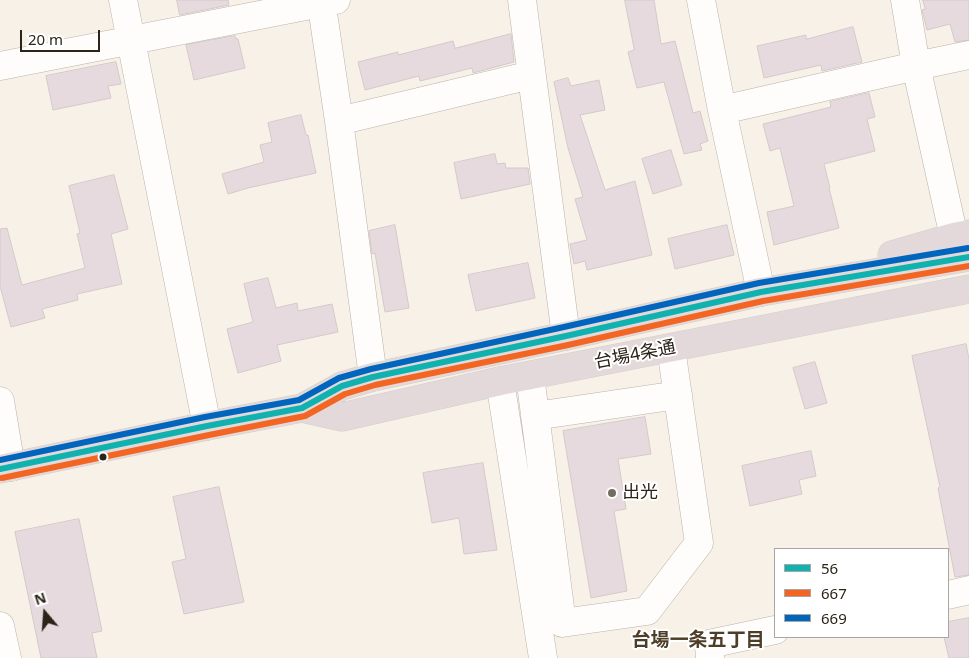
<!DOCTYPE html>
<html>
<head>
<meta charset="utf-8">
<style>
  body { margin:0 }
  #map { position:relative; width:969px; height:658px; overflow:hidden; background:#f8f1e8; font-family:"Noto Sans",sans-serif }
  canvas { display:block }
  .legend { position:absolute; left:774px; top:548px; width:175px; height:90px; box-sizing:border-box; background:#fff; border:1px solid #aaa7a3; margin:0; padding:6px 9px; list-style:none; font-size:15px; color:#2b2419 }
  .legend li { display:flex; align-items:center; gap:10px; height:25px }
  .legend b { width:25px; border:1px solid #aaa7a3 }
  .north { position:absolute; left:20px; top:588px; width:50px; height:50px; -webkit-text-stroke:4px #fff; paint-order:stroke; rotate:342deg; font-size:14px; font-weight:700; line-height:20px; text-align:center; color:#2b2419 }
  .north::after { content:''; display:block; margin:auto; width:18px; height:22px; background:#2b2419; clip-path:polygon(50% 0,100% 100%,50% 72%,0 100%) }
  .scale { position:absolute; left:20px; top:30px; width:80px; height:22px; box-sizing:border-box; border:2px solid #2b2419; border-top:0; padding-left:6px; font-size:15px; line-height:18px; white-space:nowrap; color:#2b2419; -webkit-text-stroke:4px #fff; paint-order:stroke }
</style>
</head>
<body>
<div id="map">
<canvas width="969" height="658"></canvas>
<ul class="legend">
<li><b style="height:6px;background:#0fb2ae"></b>56</li>
<li><b style="height:6px;background:#f26522"></b>667</li>
<li><b style="height:6px;background:#0065bd"></b>669</li>
</ul>
<div class="north">N</div>
<div class="scale">20 m</div>
</div>
<script>
const ctx = document.querySelector('canvas').getContext('2d');
ctx.lineJoin = 'round';
function paint(path, color) {
  ctx.fillStyle = color;
  ctx.fill(path, 'evenodd');
}
function strokePath(path, color, width, dash) {
  ctx.strokeStyle = color;
  ctx.lineWidth = width;
  ctx.lineCap = dash ? 'butt' : 'round';
  ctx.setLineDash(dash || []);
  ctx.stroke(path);
}
function write(font, color, halo, rows, align = 'center') {
  ctx.font = font + ' "Noto Sans","Noto Sans JP",sans-serif';
  ctx.lineWidth = 4;
  ctx.setLineDash([]);
  ctx.textBaseline = 'middle';
  ctx.strokeStyle = halo;
  ctx.fillStyle = color;
  for (const [text, x, y, turn = 0] of rows) {
    ctx.save();
    ctx.translate(x, y);
    ctx.rotate((+turn || 0) * Math.PI / 180);
    ctx.textAlign = isNaN(turn) ? turn : align;
    if (halo) ctx.strokeText(text, 0, 0);
    ctx.fillText(text, 0, 0);
    ctx.restore();
  }
}
const building = new Path2D(`
  M177,0H228L229,5L180,15Z
  M625,0H654L661,44L675,41L693,113L700,111L708,141L700,144L702,150L684,154L664,82L637,88L628,52L634,50Z
  M923,0H969V40L955,42L950,24L927,30L922,10L925,9Z
  M853,27L862,62L822,71L821,65L764,78L757,46L806,35V39Z
  M511,34L514,62L473,73L472,68L420,81L419,76L365,90L358,62L398,52V55L453,41L455,48Z
  M235,36L236,39H238L245,68L194,80L186,45Z
  M116,62L121,84L108,86L111,98L53,110L46,76Z
  M568,78L571,86L599,80L605,110L580,115L605,190L635,181L652,255L587,270L585,261L574,264L570,244L587,240L575,199L583,197L568,148L554,82Z
  M869,93L875,117L867,119L875,151L824,164L830,188H829L839,228L774,245L767,212L794,206L780,148L770,151L763,124L831,107L830,102Z
  M301,115L306,135H308L316,173L248,188L228,194L222,174L264,162L260,145L272,142L268,123Z
  M671,150L682,185L653,194L642,159Z
  M495,154L497,164L505,163L506,168H528L530,184L461,199L454,163Z
  M114,175L128,229L111,234L122,284L77,294L78,300L42,309L45,318L11,327L0,286V229L7,228L22,285L85,268L77,234L80,233L69,186Z
  M395,225L409,308L385,312L375,253L372,254L369,231Z
  M727,225L734,255L675,269L668,239Z
  M528,263L535,298L476,311L468,275Z
  M268,278L276,308L297,303L298,311L332,304L338,332L277,345L281,361L238,373L227,329L253,322L244,284Z
  M966,344L969,359V575L955,577L938,488L940,487L912,356Z
  M815,362L827,403L805,409L793,368Z
  M645,417L651,454L618,459L626,509L614,511L627,591L591,598L563,431Z
  M811,451L816,476L799,480L802,494L750,506L742,466Z
  M483,463L497,550L464,554L459,518L432,523L423,473Z
  M219,487L244,602L184,614L172,562L186,559L173,497Z
  M79,519L102,631L92,633L97,658H41L15,532Z
  M969,618V658H949L944,637H948V622Z`);
const minor = new Path2D(`
  M123,0L207,426
  M321,0L339,121L373,377
  M522,0L566,336
  M701,0L722,110L761,292
  M905,0L916,66L954,237
  M0,66L336,0
  M722,110L916,66L969,55
  M339,121L531,75
  M530,376L562,623L647,611L699,543L671,348
  M500,381L543,658
  M0,401L11,467
  M535,416L678,395
  M948,595L969,590
  M0,626L7,658
  M710,658L709,644L775,630`);
const highway = new Path2D(`
  M892,255L954,237L969,234
  M302,408L342,417L500,381L969,289
  M0,469L207,426L302,408L342,386L373,377L566,336L761,292L969,257`);
const bus1 = new Path2D(`
  M0,469L207,426L302,408L342,386L373,377L566,336L761,292L969,257`);
const bus2 = new Path2D(`
  M2,478L209,435L305,416L345,394L375,385L568,345L763,301L969,266`);
const bus3 = new Path2D(`
  M0,460L205,417L299,400L339,378L371,369L564,327L759,283L968,248`);
const markers = [
  [103,457,4.5,"#2b2419"],
  [612,493,5,"#736c61"]
];
const streetNames = [
  ["台場4条通",635,355,-11]
];
const poiNames = [
  ["出光",622,493]
];
const neighbourhoodNames = [
  ["台場一条五丁目",698,641]
];
paint(building, '#e7dade');
strokePath(building, '#d2caca', 1);
strokePath(minor, '#bab3aa', 29);
strokePath(highway, '#d2cec9', 29);
strokePath(minor, '#fefdfc', 28);
strokePath(highway, '#e4d9da', 28);
strokePath(bus1, '#0fb2ae', 6);
strokePath(bus2, '#f26522', 6);
strokePath(bus3, '#0065bd', 6);
for (const [x, y, r, color] of markers) {
  const dot = new Path2D();
  dot.arc(x, y, r, 0, 2 * Math.PI);
  ctx.fillStyle = color;
  ctx.fill(dot);
  strokePath(dot, '#fff', 2);
}
write('18px', '#2b2419', '#fff', streetNames);
write('18px', '#2b2419', '#fff', poiNames, 'left');
write('bold 19px', '#4f3e27', '#fff', neighbourhoodNames);
</script>
</body>
</html>
